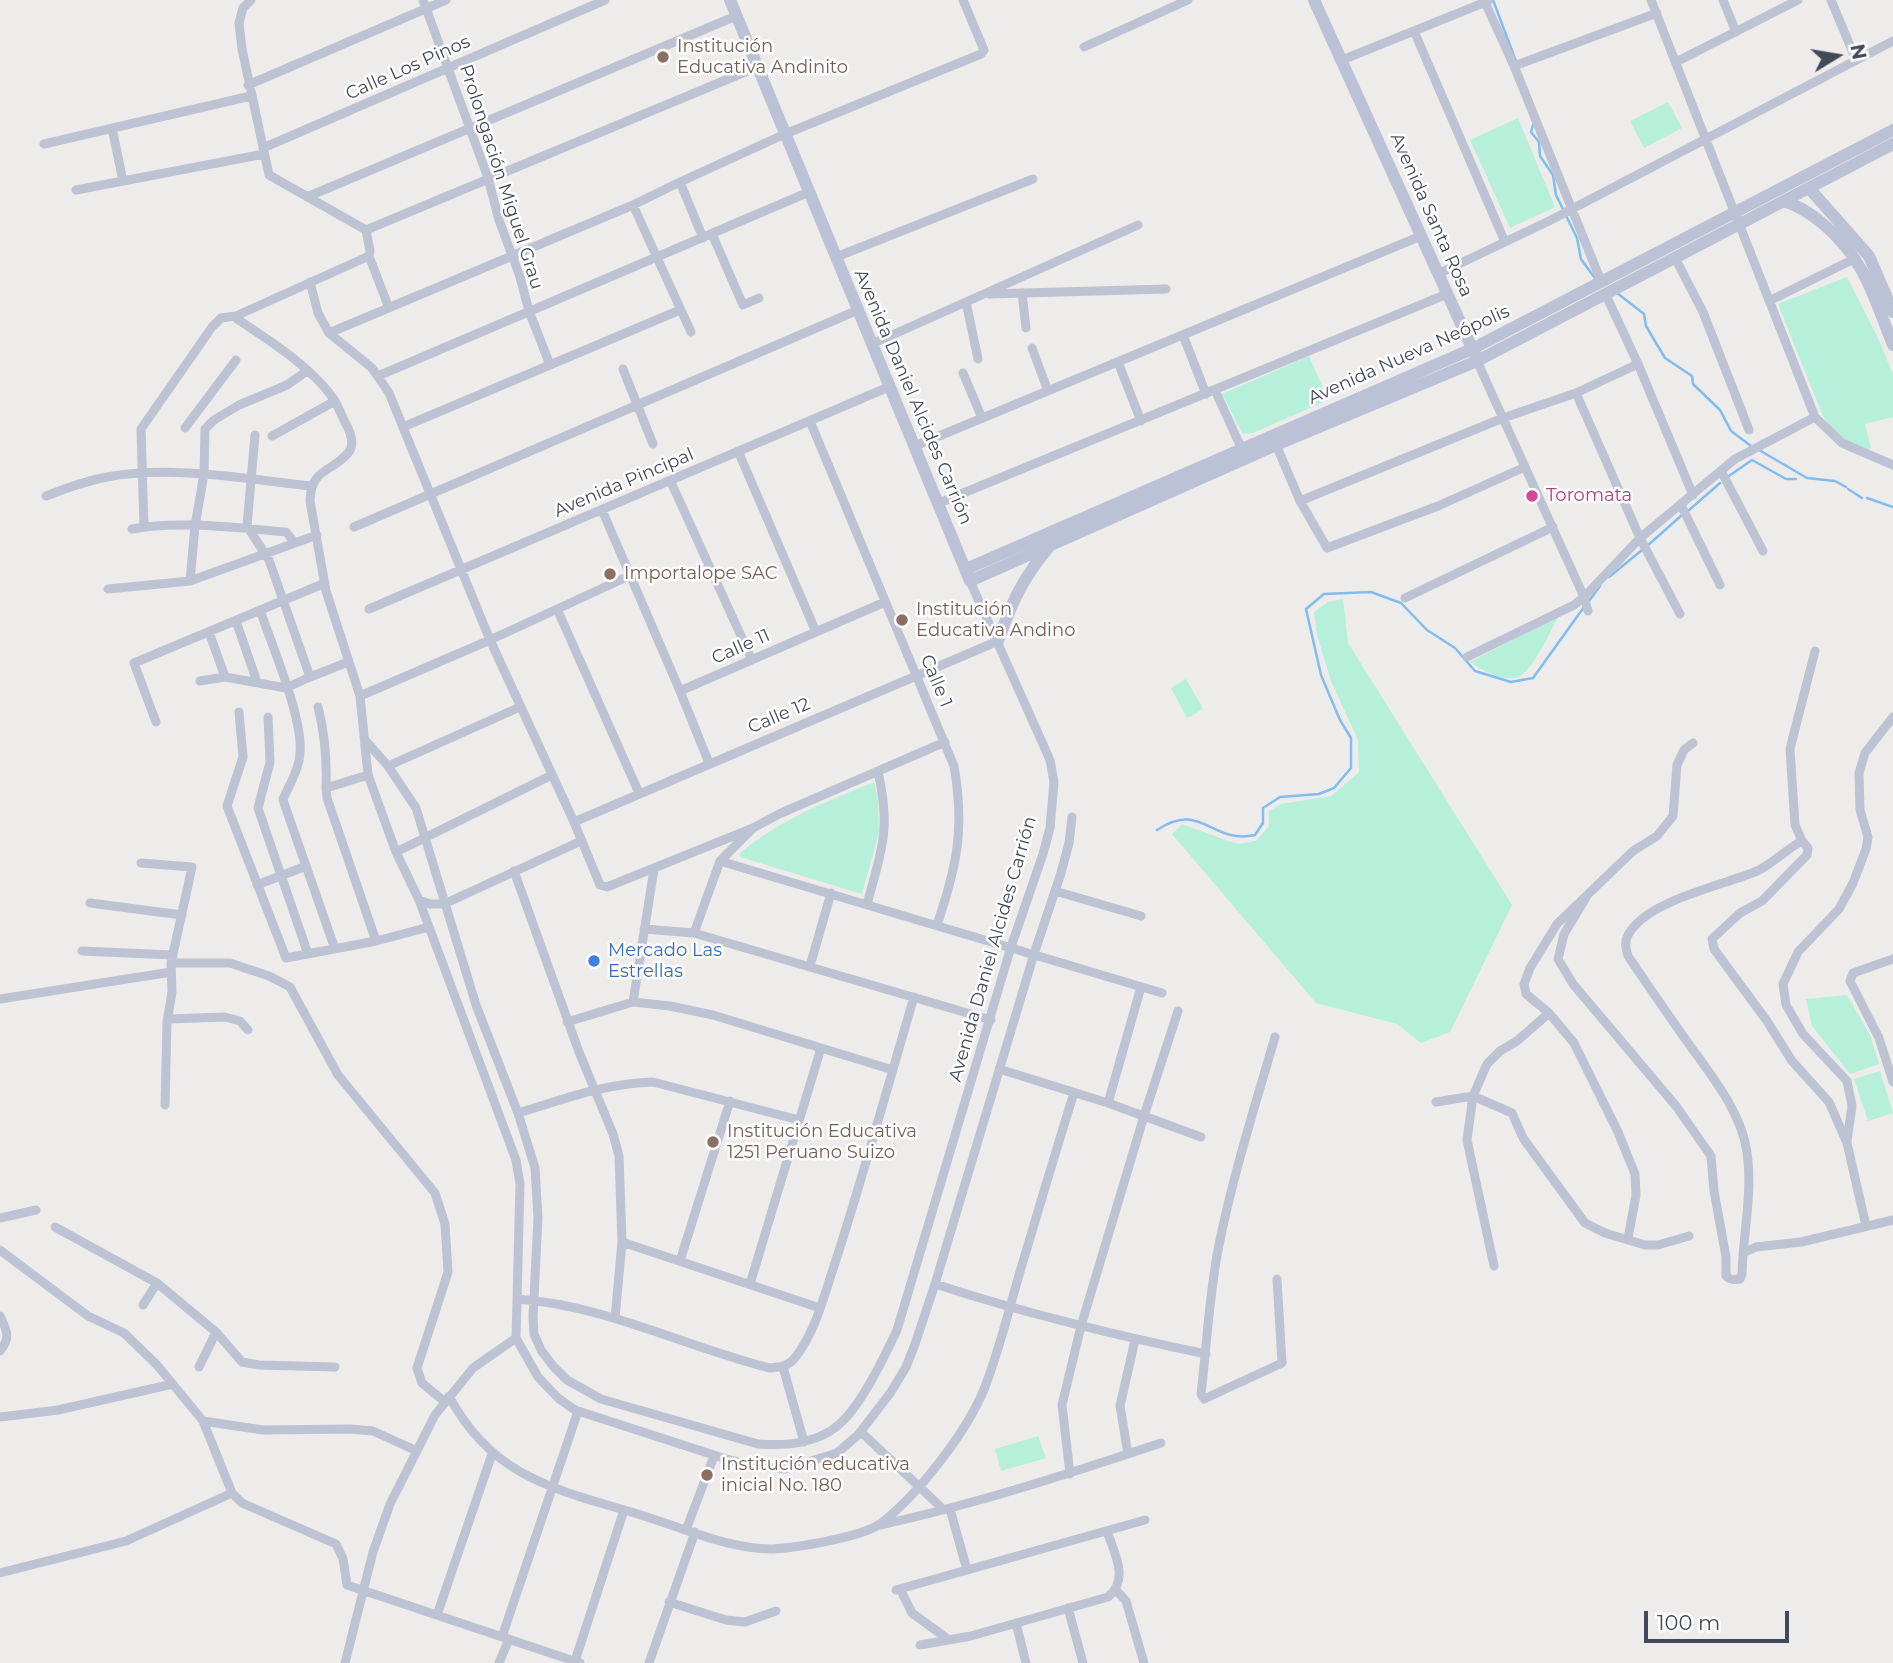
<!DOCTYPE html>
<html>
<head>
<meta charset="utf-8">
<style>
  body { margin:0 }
  #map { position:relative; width:1893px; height:1663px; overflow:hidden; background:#eeebeb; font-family:Montserrat,sans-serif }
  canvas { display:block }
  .north { position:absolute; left:1802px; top:21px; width:70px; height:70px; -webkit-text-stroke:5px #fff; paint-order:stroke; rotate:79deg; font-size:19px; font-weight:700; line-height:28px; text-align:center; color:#434959 }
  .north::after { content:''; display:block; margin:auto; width:24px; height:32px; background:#434959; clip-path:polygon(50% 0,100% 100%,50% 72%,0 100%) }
  .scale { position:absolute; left:1644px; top:1611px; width:145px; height:32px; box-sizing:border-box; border:4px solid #434959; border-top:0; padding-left:9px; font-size:21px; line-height:24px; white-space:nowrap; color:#434959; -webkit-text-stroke:5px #fff; paint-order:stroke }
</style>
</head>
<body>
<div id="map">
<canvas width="1893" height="1663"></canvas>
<div class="north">N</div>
<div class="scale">100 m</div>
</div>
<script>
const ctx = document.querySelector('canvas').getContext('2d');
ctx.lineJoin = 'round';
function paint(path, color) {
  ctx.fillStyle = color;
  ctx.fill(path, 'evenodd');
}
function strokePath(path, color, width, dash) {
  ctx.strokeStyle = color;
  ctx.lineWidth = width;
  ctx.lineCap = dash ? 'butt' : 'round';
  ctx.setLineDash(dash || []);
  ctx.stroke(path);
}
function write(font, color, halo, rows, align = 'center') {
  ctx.font = font + ' Montserrat,sans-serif';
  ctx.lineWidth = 5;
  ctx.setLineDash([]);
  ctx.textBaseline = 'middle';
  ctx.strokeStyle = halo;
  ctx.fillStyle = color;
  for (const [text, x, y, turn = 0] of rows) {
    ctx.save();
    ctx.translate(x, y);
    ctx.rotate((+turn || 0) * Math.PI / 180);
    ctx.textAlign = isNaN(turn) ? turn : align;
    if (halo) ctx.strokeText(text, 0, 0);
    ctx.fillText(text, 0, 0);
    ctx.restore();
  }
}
const green = new Path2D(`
  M1668,102L1682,128L1644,148L1630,121Z
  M1518,118L1555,207L1510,228L1470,140Z
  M1847,277L1880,342L1893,375V417L1865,424L1871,448L1860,452L1838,438L1823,416L1778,304Z
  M1309,356L1328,400L1253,433L1243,434L1222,394Z
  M1343,599L1348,643L1512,905L1450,1032L1421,1043L1397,1024L1316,1003L1172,834L1182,824L1231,842L1240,844L1256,841L1269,826V811L1281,804L1331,796L1359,772L1358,740L1331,681L1317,635L1314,612L1328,602Z
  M1558,617C1551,630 1532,672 1518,677C1503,682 1481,670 1470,662Z
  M1186,679L1203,709L1187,718L1171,688Z
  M874,782L878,799L879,832L862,894L740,857L739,854C779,820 826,802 874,782Z
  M1847,995L1870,1035L1879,1064L1850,1074L1812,1026L1806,999Z
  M1880,1071L1893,1113L1868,1121L1854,1079Z
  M1038,1436L1046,1458L1001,1471L995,1449Z`);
const stream = new Path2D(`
  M1493,0L1517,64
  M1534,122L1531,132L1539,142L1540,156L1553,175L1556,195L1577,238L1581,259L1597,281
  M1617,293L1644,314L1646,326L1665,358L1692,376L1693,384L1720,410L1731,431L1751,446
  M1759,450L1807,478L1835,481L1846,487
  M1726,478L1752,460L1786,479H1796
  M1848,489L1862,498
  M1867,498L1893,507
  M1688,511L1720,483
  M1647,546L1682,515
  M1609,577L1642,550
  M1589,601L1600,586
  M1157,830C1202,800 1211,845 1255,835L1263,823V808L1280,797L1319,794L1334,788L1351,768V738L1340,720L1321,675L1306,609L1324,594L1371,592L1401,603L1427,630L1455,648L1475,671L1511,682L1533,678L1584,607`);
const street = new Path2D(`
  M423,0L488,178L499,220L520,277L529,311L550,365
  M1484,0L1514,66L1601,281
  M1651,0L1815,417L1842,443L1893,465
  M1723,0L1736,32
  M1831,0L1856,60
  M1414,31L1505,242
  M1084,47L1188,0
  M1342,60L1488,1
  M1676,62L1798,0
  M1514,66L1657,13
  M248,85L446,0
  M112,128L123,181
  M44,144L251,96
  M263,148L605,0
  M680,182L633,205L691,332
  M76,190L264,154
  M307,197L736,16
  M366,230L757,67
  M712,234L743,305L759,298
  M703,238L680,182L785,134L981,54L984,50L963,0
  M369,256L389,308
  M836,257L1033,179
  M1675,258L1703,312L1749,430
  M1438,274L1551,220L1893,41
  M310,282L318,313L329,333L372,368L389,393L490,640L574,822L600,885L607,887L753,828
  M1022,293L1026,328
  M1605,293L1638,364L1693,495
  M989,294L1166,289
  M1769,301L1856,258
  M966,302L978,359
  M236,316L237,319C270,341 309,365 333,398C338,405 341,415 345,422C350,431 356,444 348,453C331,473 311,468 310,501L326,591L360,696L368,775L396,852L419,900
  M329,333L633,205
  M1183,335L1206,394
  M872,344L1138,225
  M1032,348L1048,391
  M1477,361L1584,597L1588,611
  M1118,362L1141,421
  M623,369L653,444
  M963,373L982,418
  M378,376L809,192
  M1215,390L1243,452
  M1576,393L1640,538L1680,614
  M810,421L954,766C965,828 957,866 937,925
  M403,427L680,310
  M185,428L236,360
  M255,435L247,526L269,560L310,677L348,662
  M272,436L335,401
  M1274,440L1300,501L1327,548L1438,506L1525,467
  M915,446L1421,236
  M738,451L816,632
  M1721,471L1763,551
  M670,480L752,660
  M46,496C66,488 86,481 107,477C172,465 246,479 311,486
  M1300,501L1503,418L1576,393L1638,364
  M939,503L1447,294
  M1681,505L1720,585
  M602,510L680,691
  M144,527L141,429L212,327L221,318L236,316L369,256L370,251L366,230L269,175L242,49L239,23L243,8L251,0
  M354,527L858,310
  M132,529C181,520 236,528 286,532L295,543
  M190,581L195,526L204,474L205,429L214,420L239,405L287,385L307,371
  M108,589L190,581L317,535
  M1405,598L1553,527
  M369,609L891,386
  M557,609L639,793
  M260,610C272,646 303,717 300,753C299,769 290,784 283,799L284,803L335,949
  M236,621L257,682
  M209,632L225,677
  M1815,651L1790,749L1795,825L1802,841L1808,848L1807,855L1762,901L1740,913L1712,939L1714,949L1767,1021L1792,1061L1829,1102L1847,1143L1866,1226
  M1467,657L1574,605L1584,597L1640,538L1735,459L1815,417
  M200,681L225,677L286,688L310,677
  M360,696L490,640L631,575
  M318,707C325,734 327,761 326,788
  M239,712L243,757L227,806L286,958L376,941
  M268,717L270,762L258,808L308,954
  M156,722L134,663L325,583
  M366,741L388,766L520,707
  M709,763L680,691L885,602
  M388,766L416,808L476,1005L518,1113L535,1168L538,1218L533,1317L534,1334L541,1350L553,1366L567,1380L601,1399L758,1444C784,1446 814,1444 836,1427C860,1409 884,1357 897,1330L1011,947L1043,854L1050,828L1054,782L1050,760L970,581
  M368,775L326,788L327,798L376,941L429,927
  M574,822L998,641
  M581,841L444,904H430L419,900L516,1160L520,1184L516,1338L538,1377L558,1398L575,1410L723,1458L750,1465L785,1469L837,1453L858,1435L891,1392L906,1367L915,1344L935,1284L1034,954L1061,873L1069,843L1072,817
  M396,852L552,775
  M720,861L1162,993
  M141,863L192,867L171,963L172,992L167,1022L165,1105
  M514,871L579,1052L613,1134L619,1156L622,1242L615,1318
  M257,885L306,866
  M1055,891L1141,916
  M1587,896L1564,934L1558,959L1573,984L1676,1106L1711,1156L1714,1191L1726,1257V1276C1730,1280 1734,1280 1740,1279L1742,1274C1743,1233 1753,1193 1747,1152C1741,1110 1709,1073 1686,1040C1666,1012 1647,984 1628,956C1626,949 1624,942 1628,935C1647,900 1722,886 1757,871C1774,863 1786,849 1802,841
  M90,903L182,915
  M867,904C882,850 891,828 878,772
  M644,929L694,933L991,1020
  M694,933L720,861L753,828L779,814L945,742
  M82,951L173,955
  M1893,959L1853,973L1850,981L1879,1038L1893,1082
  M171,963H230L269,976L290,987L338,1075L435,1193L445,1224L448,1272L417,1368L422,1383L445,1402
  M810,966L831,893
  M0,999L171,972
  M633,1002L654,869
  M168,1019L225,1017L240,1021L248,1030
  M567,1022L633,1002L670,1006L713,1015L893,1070
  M1275,1037C1255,1106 1233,1175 1219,1245C1209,1294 1207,1344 1201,1394L1204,1399L1282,1363L1277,1279
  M999,1069L1108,1103L1201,1137
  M1436,1102L1473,1096L1512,1113L1523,1138L1585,1223L1605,1233L1645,1245H1658L1689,1236
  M1108,1103L1141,987
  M518,1113C562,1100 606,1083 653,1082L799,1120
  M1847,1141L1852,1106L1847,1081L1803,1034L1786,1005L1783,984L1798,952L1839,909L1853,883L1866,849L1868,837L1860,810L1859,773L1865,753L1893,717
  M0,1218L36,1210
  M55,1227L157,1283L216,1332L242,1362L259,1365L335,1367
  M1628,1238L1636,1195L1635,1174L1618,1132L1574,1043L1549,1013L1526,994L1524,984L1530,968L1557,924L1633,851L1657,836L1673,816L1677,765L1684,750L1693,743
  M622,1242L820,1308
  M0,1250L88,1316L124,1333L157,1365L203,1421L232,1493L242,1503L336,1544L343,1559L347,1585L580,1663
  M1743,1253L1756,1247L1801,1242L1893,1220
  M680,1261L730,1101
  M1494,1266L1467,1140L1473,1096L1487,1064L1500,1051L1517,1041L1549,1013
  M750,1284L821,1048
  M935,1284C1024,1313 1114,1335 1206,1354
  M517,1299C605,1305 686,1347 770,1368C780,1367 787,1367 794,1359C816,1332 825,1292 836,1260C864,1173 888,1085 914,997
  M143,1305L157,1283
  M0,1316C7,1331 11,1337 0,1351
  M199,1367L216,1332
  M783,1367L804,1442
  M449,1396C494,1481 561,1490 644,1516C685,1529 729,1549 772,1549C795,1548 862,1537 880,1524C918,1495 967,1432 985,1387C1000,1348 1010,1305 1022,1265C1039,1208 1056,1150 1074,1093
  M0,1417L58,1410L173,1384
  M203,1421L263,1430L350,1429L373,1431L417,1451
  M861,1432L944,1510
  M1128,1454L1120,1406L1135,1340
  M1070,1474L1062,1405L1081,1326L1144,1116L1178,1011
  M950,1509L967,1570
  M880,1525C976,1504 1068,1474 1161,1443
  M686,1530L714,1456
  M0,1573L126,1541L232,1493
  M900,1589L912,1613L949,1640
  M896,1590L1145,1520
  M1116,1590L1126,1601L1144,1663
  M669,1602L726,1620L745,1622L776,1611
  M1068,1608L1083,1663
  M437,1615L492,1454
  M1016,1623L1026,1663
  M502,1637L578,1411
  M920,1645L971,1636L1108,1597C1130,1579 1114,1553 1107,1531
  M575,1661L624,1510
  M345,1663L373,1552L390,1504L435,1415L473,1368L516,1338
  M499,1663L509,1639
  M649,1663L695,1532`);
const secondary = new Path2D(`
  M730,0L970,581L1276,445L1477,361L1893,144
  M1314,0L1476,357
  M1809,188L1869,256L1893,312
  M1784,201C1799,206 1810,213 1822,223C1865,259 1873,295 1893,345
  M966,569L1472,349L1893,130
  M998,641C1012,602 1022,579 1049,547`);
const markers = [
  [663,57,7,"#8d6e63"],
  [1532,496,7,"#d1479c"],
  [610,574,7,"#8d6e63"],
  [902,620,7,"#8d6e63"],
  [594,961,7,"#3f7fe0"],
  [713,1142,7,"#8d6e63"],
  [707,1475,7,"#8d6e63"]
];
const educationNames = [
  ["Institución",677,47],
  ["Educativa Andinito",677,68],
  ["Importalope SAC",624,574],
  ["Institución",916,610],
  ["Educativa Andino",916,631],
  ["Institución Educativa",727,1132],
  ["1251 Peruano Suizo",727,1153],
  ["Institución educativa",721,1465],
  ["inicial No. 180",721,1486]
];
const streetNames = [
  ["Calle Los Pinos",408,68,-24],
  ["Prolongación Miguel Grau",501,177,72],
  ["Avenida Santa Rosa",1431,215,66],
  ["Avenida Nueva Neópolis",1409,355,-24],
  ["Avenida Daniel Alcides Carrión",913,397,67],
  ["Avenida Pincipal",624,483,-23],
  ["Calle 11",741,647,-24],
  ["Calle 1",936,681,67],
  ["Calle 12",779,716,-23],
  ["Avenida Daniel Alcides Carrión",993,949,-74]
];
const hotelNames = [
  ["Toromata",1546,496]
];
const shopNames = [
  ["Mercado Las",608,951],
  ["Estrellas",608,972]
];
paint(green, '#b6efda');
strokePath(stream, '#81bdee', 2.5);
strokePath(street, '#bdc3d2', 9);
strokePath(secondary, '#bcc2d6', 12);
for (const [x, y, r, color] of markers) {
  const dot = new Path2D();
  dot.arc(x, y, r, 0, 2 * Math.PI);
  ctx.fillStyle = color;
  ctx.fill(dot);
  strokePath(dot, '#fff', 2.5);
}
write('18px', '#785e54', '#fff', educationNames, 'left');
write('18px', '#434959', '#fff', streetNames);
write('18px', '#b23c85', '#fff', hotelNames, 'left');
write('18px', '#366cbe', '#fff', shopNames, 'left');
</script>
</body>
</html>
